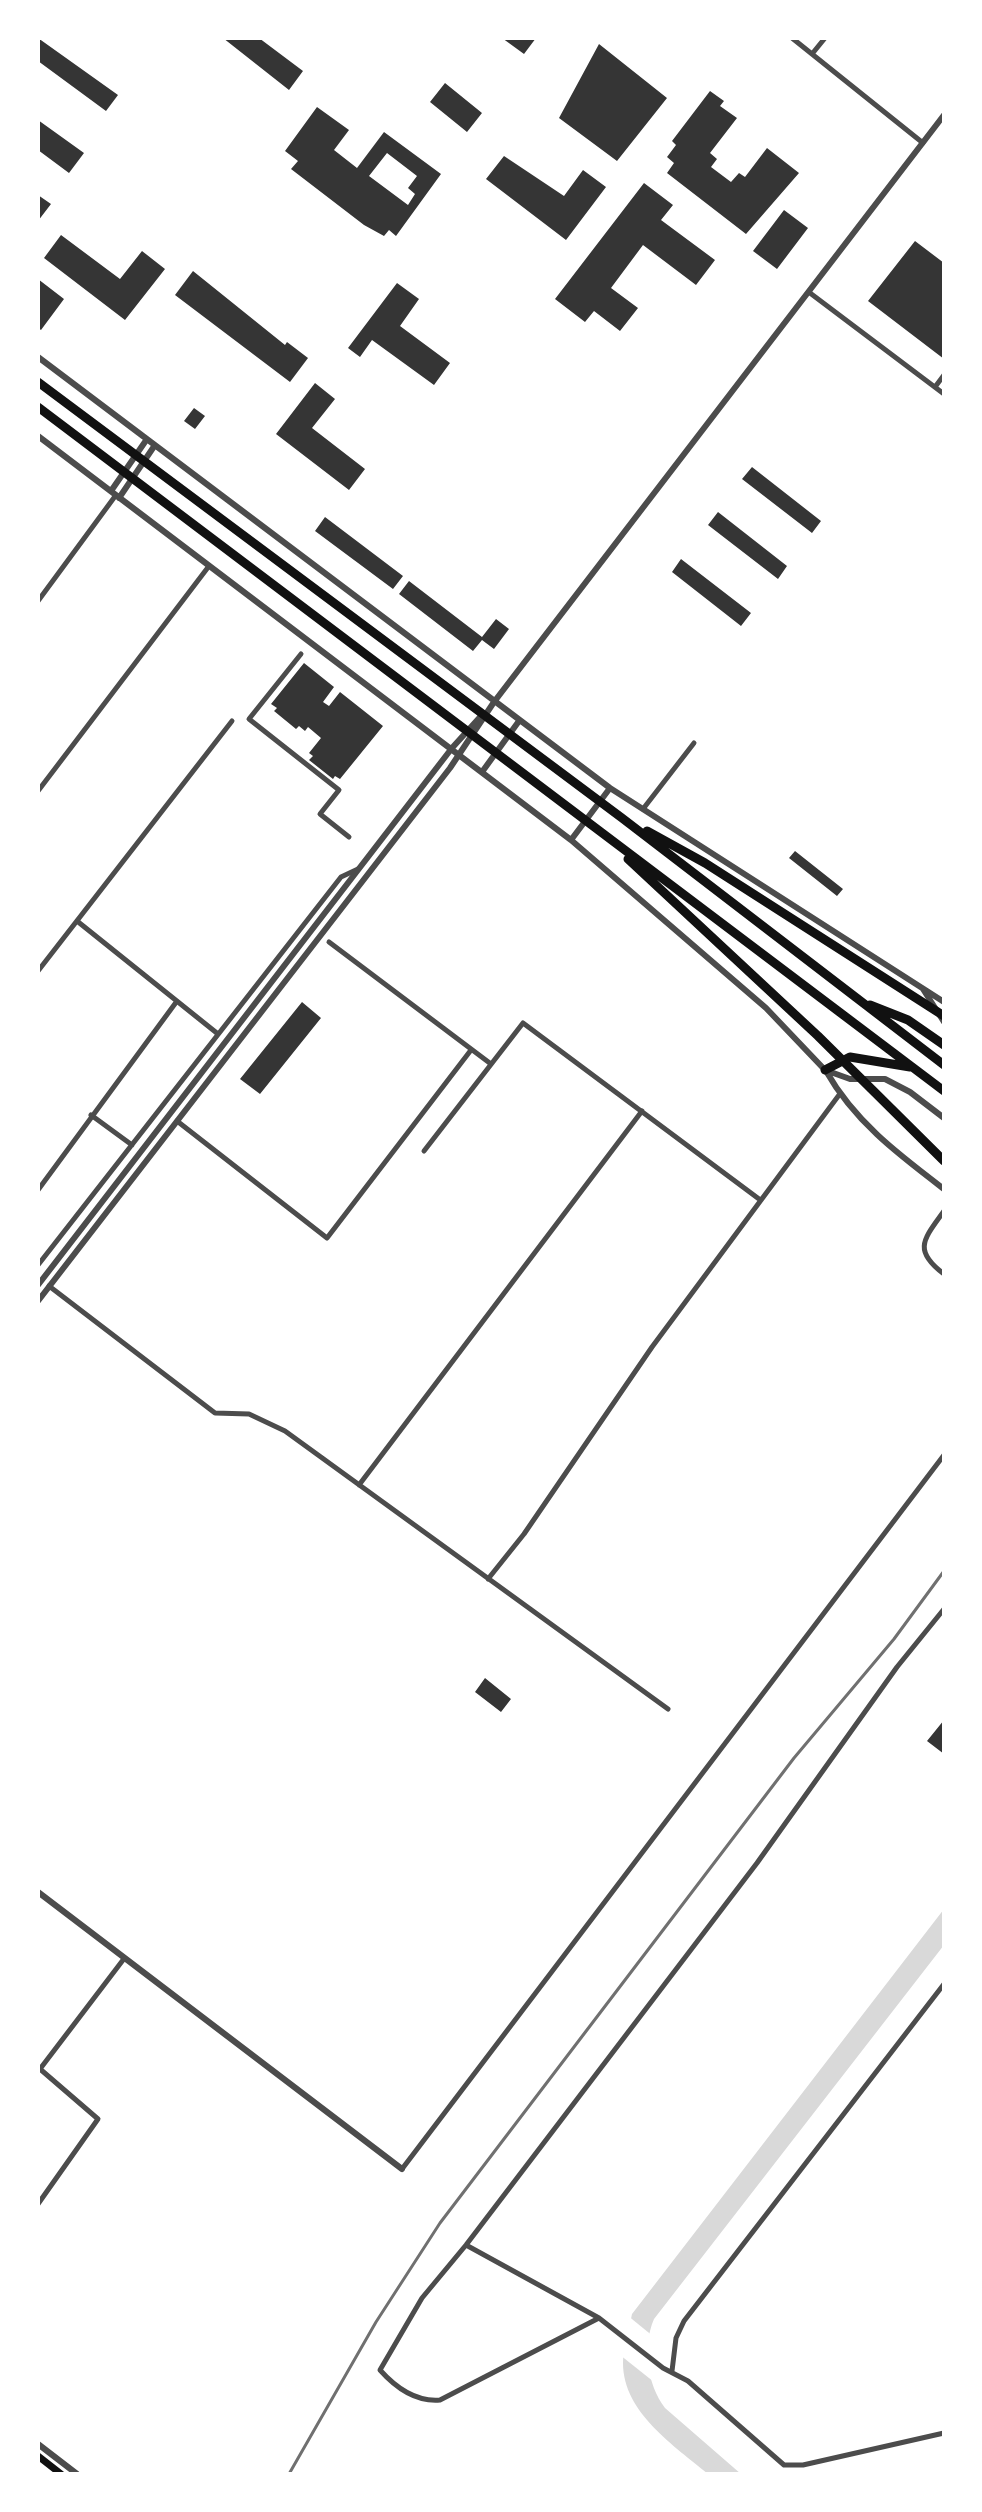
<!DOCTYPE html>
<html>
<head>
<meta charset="utf-8">
<style>
  body { margin:0 }
  #map { position:relative; width:982px; height:2512px; overflow:hidden; background:#fff; font-family:"PT Serif",serif }
  canvas { display:block }
  .frame { position:absolute; inset:0; border:40px solid #fff; pointer-events:none }
</style>
</head>
<body>
<div id="map">
<canvas width="982" height="2512"></canvas>
<div class="frame"></div>
</div>
<script>
const ctx = document.querySelector('canvas').getContext('2d');
ctx.lineJoin = 'round';
function paint(path, color) {
  ctx.fillStyle = color;
  ctx.fill(path, 'evenodd');
}
function strokePath(path, color, width, dash) {
  ctx.strokeStyle = color;
  ctx.lineWidth = width;
  ctx.lineCap = dash ? 'butt' : 'round';
  ctx.setLineDash(dash || []);
  ctx.stroke(path);
}
const water = new Path2D(`
  M944,1909V1945L654,2319C642,2347 647,2384 665,2408L741,2474H708C675,2446 623,2413 623,2363C623,2347 629,2330 632,2314Z`);
const pier = new Path2D(`
  M627,2315L654,2337V2382L620,2355Z`);
const building = new Path2D(`
  M38,38L118,95L106,111L38,61Z
  M223,38H259L303,71L289,90Z
  M502,38H536L524,54Z
  M599,44L667,98L617,161L559,118Z
  M445,83L482,113L467,132L430,102Z
  M710,91L724,101L720,106L737,118L710,153L717,159L711,167L731,182L739,173L745,177L767,148L799,173L746,234L667,173L674,163L667,157L676,145L672,141Z
  M317,107L349,130L334,150L357,168L384,132L441,174L396,236L389,230L384,236L364,225L291,169L298,161L285,151ZM387,153L417,176L408,188L415,194L408,205L369,176Z
  M38,120L84,153L69,173L38,150Z
  M504,156L564,196L583,170L606,187L566,240L486,179Z
  M644,183L673,205L661,220L715,260L696,285L643,245L611,288L638,308L620,331L594,311L585,322L555,299Z
  M38,195L51,204L38,221Z
  M784,210L808,228L777,269L753,251Z
  M61,235L120,279L142,251L165,269L125,320L44,258Z
  M915,241L944,263V359L868,301Z
  M193,271L285,345L287,342L308,358L290,382L175,295Z
  M38,279L64,299L41,330L38,328Z
  M397,283L419,299L400,326L450,363L434,385L372,340L360,357L348,348Z
  M315,383L335,399L312,428L365,469L349,490L276,434Z
  M194,408L205,416L195,429L184,421Z
  M752,467L821,521L812,533L742,479Z
  M718,512L787,566L778,579L708,525Z
  M325,517L403,576L393,589L315,531Z
  M681,559L751,613L741,626L672,572Z
  M409,581L482,637L496,619L509,629L494,649L482,640L473,651L399,594Z
  M304,663L334,687L323,702L329,706L340,692L383,726L340,779L335,776L333,779L309,760L313,756L309,753L321,738L308,727L305,731L299,726L296,729L274,711L277,708L271,704Z
  M795,851L843,889L837,896L789,858Z
  M302,1002L321,1018L260,1094L240,1079Z
  M485,1678L511,1699L501,1712L475,1692Z
  M944,1720V1754L927,1741Z`);
const minor = new Path2D(`
  M792,38L923,143
  M812,54L825,38
  M810,293L944,394
  M935,387L944,375
  M38,601L116,495
  M301,654L249,719L339,790L320,814L349,837
  M38,791L209,566
  M643,809L694,743
  M77,921L218,1034
  M329,942L491,1064
  M38,971L232,721
  M91,1115L132,1145
  M177,1121L327,1238L471,1050
  M424,1151L523,1023L759,1199
  M38,1190L177,1001
  M944,1211C924,1239 912,1250 944,1274
  M38,1265L341,877L358,869
  M49,1286L215,1413L249,1414L285,1431L668,1709
  M359,1485L642,1111
  M488,1579L524,1534L652,1347L839,1095
  M402,2169L944,1455
  M38,2204L98,2119L40,2069L123,1960
  M466,2245L599,2318L663,2368L688,2381L784,2465H803L944,2433
  M599,2318L440,2400C416,2402 396,2388 380,2370L422,2298L466,2245L757,1863L897,1667L944,1609
  M672,2371L676,2338L684,2321L944,1984`);
const tertiary = new Path2D(`
  M38,357L610,788L944,1002
  M38,436L571,840L766,1008L825,1070L850,1079H885L910,1092L944,1118
  M111,491L147,439
  M119,498L155,445
  M482,772L519,721
  M571,840L610,788
  M923,989L944,1022
  M826,1071C855,1122 898,1154 944,1189
  M38,1285L452,748L481,716
  M38,1301L450,768L494,702L944,115
  M38,1892L402,2169
  M38,2444L77,2474`);
const secondary = new Path2D(`
  M38,2456L61,2474`);
const trunk = new Path2D(`
  M38,382L622,818L944,1065
  M38,407L944,1091
  M647,831L705,863L944,1016
  M628,859L818,1036L944,1161
  M870,1005L908,1020L944,1045
  M825,1070L850,1057L910,1067`);
const rail = new Path2D(`
  M289,2474L376,2322L440,2223L794,1758L894,1639L944,1571`);
paint(water, '#d9d9d9');
paint(pier, '#fff');
paint(building, '#353535');
strokePath(minor, '#4c4c4c', 5);
strokePath(tertiary, '#4c4c4c', 6);
strokePath(secondary, '#111', 7);
strokePath(trunk, '#111', 9);
strokePath(rail, '#707070', 3);
</script>
</body>
</html>
